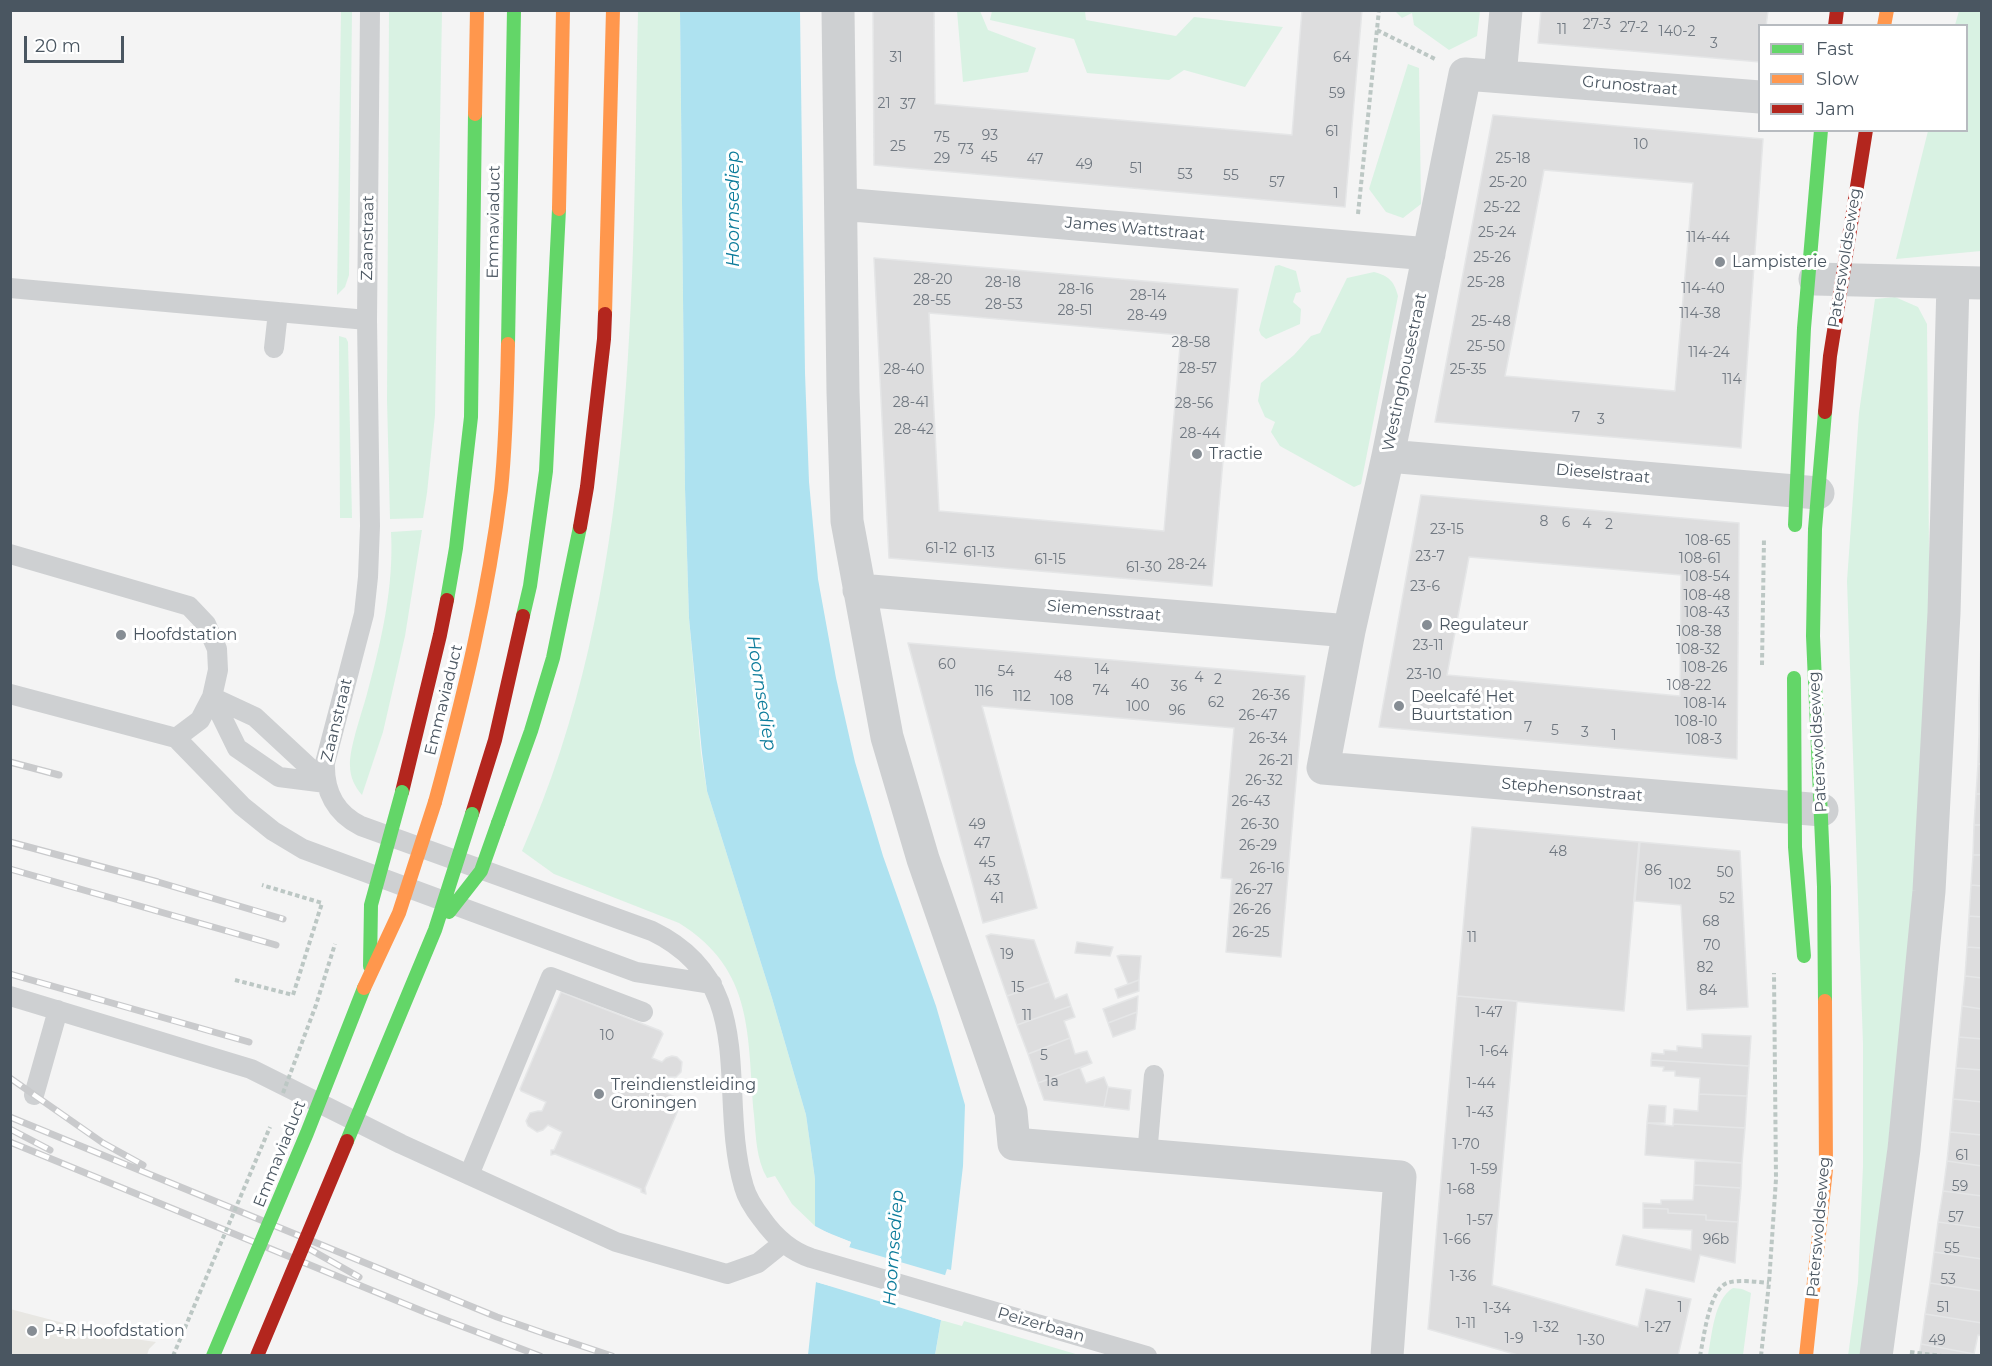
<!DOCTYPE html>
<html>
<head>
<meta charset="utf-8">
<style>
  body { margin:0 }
  #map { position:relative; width:1992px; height:1366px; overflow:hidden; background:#f4f4f4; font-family:Montserrat,sans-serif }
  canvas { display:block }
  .frame { position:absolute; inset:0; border:12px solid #4a5661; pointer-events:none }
  .legend { position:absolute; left:1758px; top:24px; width:210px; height:108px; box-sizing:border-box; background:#fff; border:2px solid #b7bbc0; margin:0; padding:8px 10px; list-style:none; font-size:18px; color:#4a5661 }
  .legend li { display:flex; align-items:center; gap:12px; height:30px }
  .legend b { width:30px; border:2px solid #b7bbc0 }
  .scale { position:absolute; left:24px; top:36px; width:100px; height:27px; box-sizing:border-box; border:3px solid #4a5661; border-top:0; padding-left:8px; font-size:18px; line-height:21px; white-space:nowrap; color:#4a5661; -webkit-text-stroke:4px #fff; paint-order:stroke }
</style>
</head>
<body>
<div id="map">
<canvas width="1992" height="1366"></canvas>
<div class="frame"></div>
<ul class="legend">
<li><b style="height:8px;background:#63d668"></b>Fast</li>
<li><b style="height:8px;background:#ff974d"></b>Slow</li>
<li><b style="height:8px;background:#b3261e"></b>Jam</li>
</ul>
<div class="scale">20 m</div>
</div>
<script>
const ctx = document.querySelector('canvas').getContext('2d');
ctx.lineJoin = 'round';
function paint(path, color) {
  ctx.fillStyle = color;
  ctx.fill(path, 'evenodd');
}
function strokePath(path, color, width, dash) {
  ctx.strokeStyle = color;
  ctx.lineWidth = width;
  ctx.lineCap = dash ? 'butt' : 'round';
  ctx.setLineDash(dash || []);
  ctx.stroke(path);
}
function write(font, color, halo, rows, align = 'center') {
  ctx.font = font + ' Montserrat,sans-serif';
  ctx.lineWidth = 6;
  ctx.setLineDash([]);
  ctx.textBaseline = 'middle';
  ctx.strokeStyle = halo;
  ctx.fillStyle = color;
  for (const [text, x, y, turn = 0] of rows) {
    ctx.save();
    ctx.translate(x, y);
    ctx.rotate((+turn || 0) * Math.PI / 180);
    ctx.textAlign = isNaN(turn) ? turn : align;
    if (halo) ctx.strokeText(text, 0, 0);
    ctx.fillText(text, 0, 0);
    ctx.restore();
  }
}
const commercial = new Path2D(`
  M10,1309L113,1336L156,1342L149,1349L147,1355H11Z`);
const green = new Path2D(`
  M341,11H352L349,275L345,287L337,295Z
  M389,11H442L435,415L427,493L423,518L390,519L387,400Z
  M638,11H680L685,489L689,618L701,753L707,791L772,998L806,1115L815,1179V1226L792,1204L775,1176L767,1178C756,1159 756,1136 754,1115C747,1036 755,970 679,923L554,874L522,851C639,590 632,291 638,11Z
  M957,11H980L988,30L1036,48L1028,72L963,82Z
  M992,11H1085L1086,20L1176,36L1194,17L1283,27L1245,87L1184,70L1169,80L1087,73L1074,39L990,20Z
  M1395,11H1480L1477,36L1449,50L1414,25L1412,13L1402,18Z
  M1959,11H1981V251L1896,259L1928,131L1966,130V26L1955,25Z
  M1408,64L1419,68L1421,204L1403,218L1386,212L1369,189Z
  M1279,265L1296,271L1301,292L1296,293L1293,302L1301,309L1300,324L1266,339L1261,335L1259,330L1275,266Z
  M1374,272C1389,276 1394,281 1398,296L1361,484L1354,487L1280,446L1271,432L1275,422L1265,417L1258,401L1261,383L1294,355L1311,336L1320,333L1347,278Z
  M1895,297L1918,307L1927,324L1930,665L1926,789L1866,1355L1848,1356L1858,1282L1863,1166V1044L1847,581L1859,413L1875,299Z
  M339,336L346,338L348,342L352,518H340Z
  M422,530L405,636L383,732L362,795C355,787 350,777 350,766C349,748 363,710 368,690C382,639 394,585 391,532Z
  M1733,1288L1742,1289L1751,1293L1743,1355H1708C1712,1335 1714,1299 1733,1288Z
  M941,1320L962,1326L964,1321L1079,1355L935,1356Z`);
const water = new Path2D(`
  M680,11H800L805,373L809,482L818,579L836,678L855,762L883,856L936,1006L965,1105L963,1166L951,1270L947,1269L932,1317L941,1320L935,1355H808L816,1282L835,1287L851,1242L832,1235L815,1226V1179L806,1115L772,998L707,791L702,753L689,618L685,489Z`);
const pier = new Path2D(`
  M819,1229L851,1242L849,1247L948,1276L935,1315L943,1317L944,1321L813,1281L816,1279L833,1284L847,1244L821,1233L819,1232Z`);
const building = new Path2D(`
  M873,10H934L935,104L1292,135L1302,10H1362L1345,207L874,165Z
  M1541,10H1775L1768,11L1766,26H1760V62L1538,43Z
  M1493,115L1763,139L1741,448L1435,422ZM1544,170L1693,183L1675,391L1505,376Z
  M874,258L1238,289L1212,586L889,558ZM929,313L1181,335L1164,531L939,511Z
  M1421,495L1739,523L1737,759L1379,727ZM1469,557L1681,575L1680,696L1447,675Z
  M1981,642H1982V673H1980Z
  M908,643L1305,676L1281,957L1226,952L1232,879L1221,878L1234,728L982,706L1037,908L983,923Z
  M1980,673H1982V703H1979Z
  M1979,703H1982V734H1979Z
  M1979,734H1982V764H1978Z
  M1978,764H1982V794H1976Z
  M1976,794H1982V825H1974Z
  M1974,825H1982V855H1973Z
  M1472,827L1639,842L1624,1011L1457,996Z
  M1640,842L1740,851L1748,1007L1687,1010L1681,905L1635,901Z
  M1973,855H1982V886L1971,885Z
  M1971,885L1982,886V917L1969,916Z
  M1969,916L1982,917V948L1967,947Z
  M991,934L1034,940L1049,982L1007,996L986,936Z
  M1077,942L1113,947L1110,956L1075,953Z
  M1967,947L1982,948V978L1965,976Z
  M1121,955L1141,956L1139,980L1128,984L1117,956Z
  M1965,976L1982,978V1009L1962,1006Z
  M1139,980V991L1118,998L1115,989Z
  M1049,982L1055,999L1067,994L1071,1006L1017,1025L1007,996Z
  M561,992L661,1031L663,1034L652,1058L662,1062L666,1058L672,1056L677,1057L682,1062L681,1072L676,1077H667L662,1091L679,1099L683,1097L685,1102L681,1103L645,1188L646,1194L641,1192V1189L617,1179L555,1154L551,1155V1150H554L562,1132L548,1125L543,1130L537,1132L528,1126L526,1121L530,1113L538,1111H542L546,1102L521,1091L520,1089Z
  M1138,996L1137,1012L1108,1023L1103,1009Z
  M1457,996L1517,1001L1492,1285L1638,1327L1646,1289L1691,1299L1678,1356H1521L1428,1329Z
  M1071,1006L1075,1017L1064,1021L1070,1038L1028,1054L1017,1025Z
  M1962,1006L1982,1009V1039L1959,1037Z
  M1137,1012L1135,1029L1113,1037L1108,1023Z
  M1702,1034L1751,1036L1749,1066L1651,1060L1652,1053L1664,1054V1050L1677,1051V1046L1702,1048Z
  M1959,1037L1982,1039V1070L1956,1068Z
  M1070,1038L1075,1054L1087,1051L1092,1063L1038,1083L1028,1054Z
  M1651,1060L1749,1066L1747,1096L1699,1094L1700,1078L1675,1076V1071H1663L1664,1067L1651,1066Z
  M1092,1063L1080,1068L1086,1083L1104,1077L1108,1087L1104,1107L1044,1100L1038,1083Z
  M1956,1068L1982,1070V1102L1953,1099Z
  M1108,1087L1131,1090L1129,1110L1104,1107Z
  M1699,1094L1747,1096L1745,1128L1673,1124L1674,1109L1698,1111Z
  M1953,1099L1982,1102V1135L1950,1132Z
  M1649,1105L1666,1106L1665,1123H1647Z
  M1647,1123L1673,1126V1124L1745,1128L1742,1163L1645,1155Z
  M1950,1132L1982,1135V1166L1947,1161Z
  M1695,1161L1742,1163L1741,1188L1694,1185Z
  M1947,1161L1982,1166V1196L1943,1191Z
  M1694,1185L1741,1188L1738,1222L1706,1220V1215L1668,1213V1209L1643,1208V1203L1661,1204V1200H1693Z
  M1943,1191L1982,1196V1228L1938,1222Z
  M1643,1208L1668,1209V1213L1706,1215V1220L1738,1222L1735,1263L1700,1255L1694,1282L1616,1265L1623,1235L1691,1250L1692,1230L1643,1228Z
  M1938,1222L1982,1228V1259L1934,1252Z
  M1934,1252L1982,1259V1291L1930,1283Z
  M1930,1283L1982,1291V1323L1925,1314Z
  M1925,1314L1982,1323V1336L1978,1335L1974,1354L1921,1344Z
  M1921,1344L1974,1354V1356H1919Z`);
const path = new Path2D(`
  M1377,30L1435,59
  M1358,214L1379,10
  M1762,665L1764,538
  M235,980L293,995L322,903L262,885
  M1910,1352L1942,1356
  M1700,1356C1704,1337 1709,1290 1727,1283C1739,1279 1756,1282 1769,1283
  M1761,1356L1769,1283L1776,1179L1774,973`);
const lane = new Path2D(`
  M370,10L367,320L370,526L368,577L364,614L325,763C324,791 336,814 361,826L652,931C762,984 716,1093 744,1187C747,1198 755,1210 762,1219C774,1236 790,1251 811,1258L1147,1356
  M10,288L367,320
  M274,348L278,312
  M10,554L189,606L206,624L217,649L218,670L212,697L200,720L176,738L10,694
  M212,697L237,748L279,777L326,783
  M212,697L255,717L326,783
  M176,738L242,806L273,831L303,849L636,972L712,984
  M10,996L251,1069L401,1144L616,1242L727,1274L758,1263L783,1243
  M34,1095L58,1010
  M1147,1155L1154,1075
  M469,1175L551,977L643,1012`);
const street = new Path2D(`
  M838,10L843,392L847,521L887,737L923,859L1011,1112L1014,1144L1400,1177L1387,1356
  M1500,76L1506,10
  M1760,97L1465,74L1388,456L1349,631L1323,768L1822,810
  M841,204L1429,254
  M1815,279L1982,283
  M1388,456L1818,493
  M859,590L1349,631
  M1876,1356L1904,1149L1929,891L1944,613L1953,283`);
const fast = new Path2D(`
  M508,344L514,10
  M1795,525L1804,328L1821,130
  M447,600L456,548L471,417L475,114
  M523,616L530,586L546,471L559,209
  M1794,678L1795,847L1804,956
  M498,823L531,731L553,658L580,527
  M1825,1001L1824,887L1813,636L1815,529L1825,412`);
const slow = new Path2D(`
  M1884,26L1887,10
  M475,114L477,10
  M559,209L563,10
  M605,314L613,10
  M435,802C463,699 488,596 501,490C506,442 507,393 508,344
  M1806,1356L1826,1169L1825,1001`);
const jam = new Path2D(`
  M1835,26L1837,10
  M1825,412L1830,356L1866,130
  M580,527L587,487L604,339L605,314
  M402,792L440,635L447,600
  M472,814L495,740L523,616`);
const rail = new Path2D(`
  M10,762L59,775
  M10,842L158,882L283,919
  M10,869L276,945
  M10,974L249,1042
  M10,1078L103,1143L143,1165
  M10,1117L497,1317L546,1334L612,1356
  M10,1129L50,1150
  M10,1142L427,1313L540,1356
  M304,1246L359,1277`);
const pathBridge = new Path2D(`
  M283,1093L316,1005L335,944
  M173,1356L270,1127`);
const fastBridge = new Path2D(`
  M449,912L481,871L498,823
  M370,966L371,905L402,792
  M347,1141L435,930L472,814
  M213,1356L307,1133L364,988`);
const slowBridge = new Path2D(`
  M364,988L399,913L435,802`);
const jamBridge = new Path2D(`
  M257,1356L347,1141`);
const markers = [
  [1720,262,6,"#868d94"],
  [1197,454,6,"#868d94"],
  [1427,625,6,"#868d94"],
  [121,635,6,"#868d94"],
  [1399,706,6,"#868d94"],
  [599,1094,6,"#868d94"],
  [32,1331,6,"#868d94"]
];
const numberNames = [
  ["27-3",1597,25],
  ["27-2",1634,28],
  ["11",1562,30],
  ["140-2",1677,32],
  ["3",1714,44],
  ["31",896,58],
  ["64",1342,58],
  ["59",1337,94],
  ["21",884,104],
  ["37",908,105],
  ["61",1332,132],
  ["93",990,136],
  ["75",942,138],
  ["10",1641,145],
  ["25",898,147],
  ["73",966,150],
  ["45",989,158],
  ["29",942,159],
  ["25-18",1513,159],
  ["47",1035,160],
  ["49",1084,165],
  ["51",1136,169],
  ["53",1185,175],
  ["55",1231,176],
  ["57",1277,183],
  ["25-20",1508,183],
  ["1",1336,194],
  ["25-22",1502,208],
  ["25-24",1497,233],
  ["114-44",1708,238],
  ["25-26",1492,258],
  ["28-20",933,280],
  ["28-18",1003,283],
  ["25-28",1486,283],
  ["114-40",1703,289],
  ["28-16",1076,290],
  ["28-14",1148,296],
  ["28-55",932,301],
  ["28-53",1004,305],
  ["28-51",1075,311],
  ["114-38",1700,314],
  ["28-49",1147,316],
  ["25-48",1491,322],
  ["28-58",1191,343],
  ["25-50",1486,347],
  ["114-24",1709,353],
  ["28-57",1198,369],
  ["28-40",904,370],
  ["25-35",1468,370],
  ["114",1732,380],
  ["28-41",911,403],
  ["28-56",1194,404],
  ["7",1576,418],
  ["3",1601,420],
  ["28-42",914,430],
  ["28-44",1200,434],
  ["8",1544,522],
  ["6",1566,523],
  ["4",1587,524],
  ["2",1609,525],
  ["23-15",1447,530],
  ["108-65",1708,541],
  ["61-12",941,549],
  ["61-13",979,553],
  ["23-7",1430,557],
  ["108-61",1700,559],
  ["61-15",1050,560],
  ["28-24",1187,565],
  ["61-30",1144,568],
  ["108-54",1707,577],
  ["23-6",1425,587],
  ["108-48",1707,596],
  ["108-43",1707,613],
  ["108-38",1699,632],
  ["23-11",1428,646],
  ["108-32",1698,650],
  ["60",947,665],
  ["108-26",1705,668],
  ["14",1102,670],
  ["54",1006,672],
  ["23-10",1424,675],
  ["48",1063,677],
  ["4",1199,678],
  ["2",1218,680],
  ["40",1140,685],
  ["108-22",1689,686],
  ["36",1179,687],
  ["74",1101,691],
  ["116",984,692],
  ["26-36",1271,696],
  ["112",1022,697],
  ["108",1062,701],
  ["62",1216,703],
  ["108-14",1705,704],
  ["100",1138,707],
  ["96",1177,711],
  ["26-47",1258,716],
  ["108-10",1696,722],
  ["7",1528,728],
  ["5",1555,731],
  ["3",1585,733],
  ["1",1614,736],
  ["26-34",1268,739],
  ["108-3",1704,740],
  ["26-21",1276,761],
  ["26-32",1264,781],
  ["26-43",1251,802],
  ["49",977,825],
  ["26-30",1260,825],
  ["47",982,844],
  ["26-29",1258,846],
  ["48",1558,852],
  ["45",987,863],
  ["26-16",1267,869],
  ["86",1653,871],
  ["50",1725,873],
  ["43",992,881],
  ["102",1680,885],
  ["26-27",1254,890],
  ["41",997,899],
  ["52",1727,899],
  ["26-26",1252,910],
  ["68",1711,922],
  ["26-25",1251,933],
  ["11",1472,938],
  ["70",1712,946],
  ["19",1007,955],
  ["82",1705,968],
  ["15",1018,988],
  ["84",1708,991],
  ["1-47",1489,1013],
  ["11",1027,1016],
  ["10",607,1036],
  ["1-64",1494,1052],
  ["5",1044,1056],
  ["1a",1052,1082],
  ["1-44",1481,1084],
  ["1-43",1480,1113],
  ["1-70",1466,1145],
  ["61",1962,1156],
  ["1-59",1484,1170],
  ["59",1960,1187],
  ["1-68",1461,1190],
  ["57",1956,1218],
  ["1-57",1480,1221],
  ["1-66",1457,1240],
  ["96b",1716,1240],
  ["55",1952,1249],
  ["1-36",1463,1277],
  ["53",1948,1280],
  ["1",1680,1308],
  ["51",1943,1308],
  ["1-34",1497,1309],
  ["1-11",1466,1324],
  ["1-32",1546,1328],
  ["1-27",1658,1328],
  ["1-9",1514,1339],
  ["1-30",1591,1341],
  ["49",1937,1341]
];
const streetNames = [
  ["Grunostraat",1630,86,5],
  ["Emmaviaduct",494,222,-89],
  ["James Wattstraat",1135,229,5],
  ["Zaanstraat",368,238,-89],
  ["Paterswoldseweg",1845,258,-81],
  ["Westinghousestraat",1405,372,-78],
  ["Dieselstraat",1603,474,5],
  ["Siemensstraat",1104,611,5],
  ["Emmaviaduct",444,700,-76],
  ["Zaanstraat",337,720,-76],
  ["Paterswoldseweg",1818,742,-93],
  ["Stephensonstraat",1572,790,5],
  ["Emmaviaduct",280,1154,-68],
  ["Paterswoldseweg",1819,1227,-85],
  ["Peizerbaan",1041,1325,16]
];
const poiNames = [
  ["Lampisterie",1732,262],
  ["Tractie",1209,454],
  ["Regulateur",1439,625],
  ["Hoofdstation",133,635],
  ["Deelcafé Het",1411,697],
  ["Buurtstation",1411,715],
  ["Treindienstleiding",611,1085],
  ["Groningen",611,1103],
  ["P+R Hoofdstation",44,1331]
];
const waterNames = [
  ["Hoornsediep",734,209,-90],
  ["Hoornsediep",761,693,81],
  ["Hoornsediep",894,1248,-86]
];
paint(commercial, '#e8e7e3');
paint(green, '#d9f2e3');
paint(water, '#aee2f0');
paint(pier, '#f4f4f4');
paint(building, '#ddddde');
strokePath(building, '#e5e6e7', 1.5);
strokePath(path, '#bcc7c4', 4, [4.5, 3]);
strokePath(lane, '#ced0d2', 20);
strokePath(street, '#ced0d2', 33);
strokePath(fast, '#63d668', 14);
strokePath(slow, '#ff974d', 14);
strokePath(jam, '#b3261e', 14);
strokePath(rail, '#c9cacc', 7);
strokePath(rail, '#fff', 4.5, [14]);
strokePath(pathBridge, '#bcc7c4', 4, [4.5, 3]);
strokePath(fastBridge, '#63d668', 14);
strokePath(slowBridge, '#ff974d', 14);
strokePath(jamBridge, '#b3261e', 14);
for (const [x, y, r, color] of markers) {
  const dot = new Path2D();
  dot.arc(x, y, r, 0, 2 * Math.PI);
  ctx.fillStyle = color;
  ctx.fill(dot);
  strokePath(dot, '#fff', 2);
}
write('14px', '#707881', null, numberNames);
write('16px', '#4a5661', '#fff', streetNames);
write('16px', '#4a5661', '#fff', poiNames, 'left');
write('italic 18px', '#0c7c9b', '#fff', waterNames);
</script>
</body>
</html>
